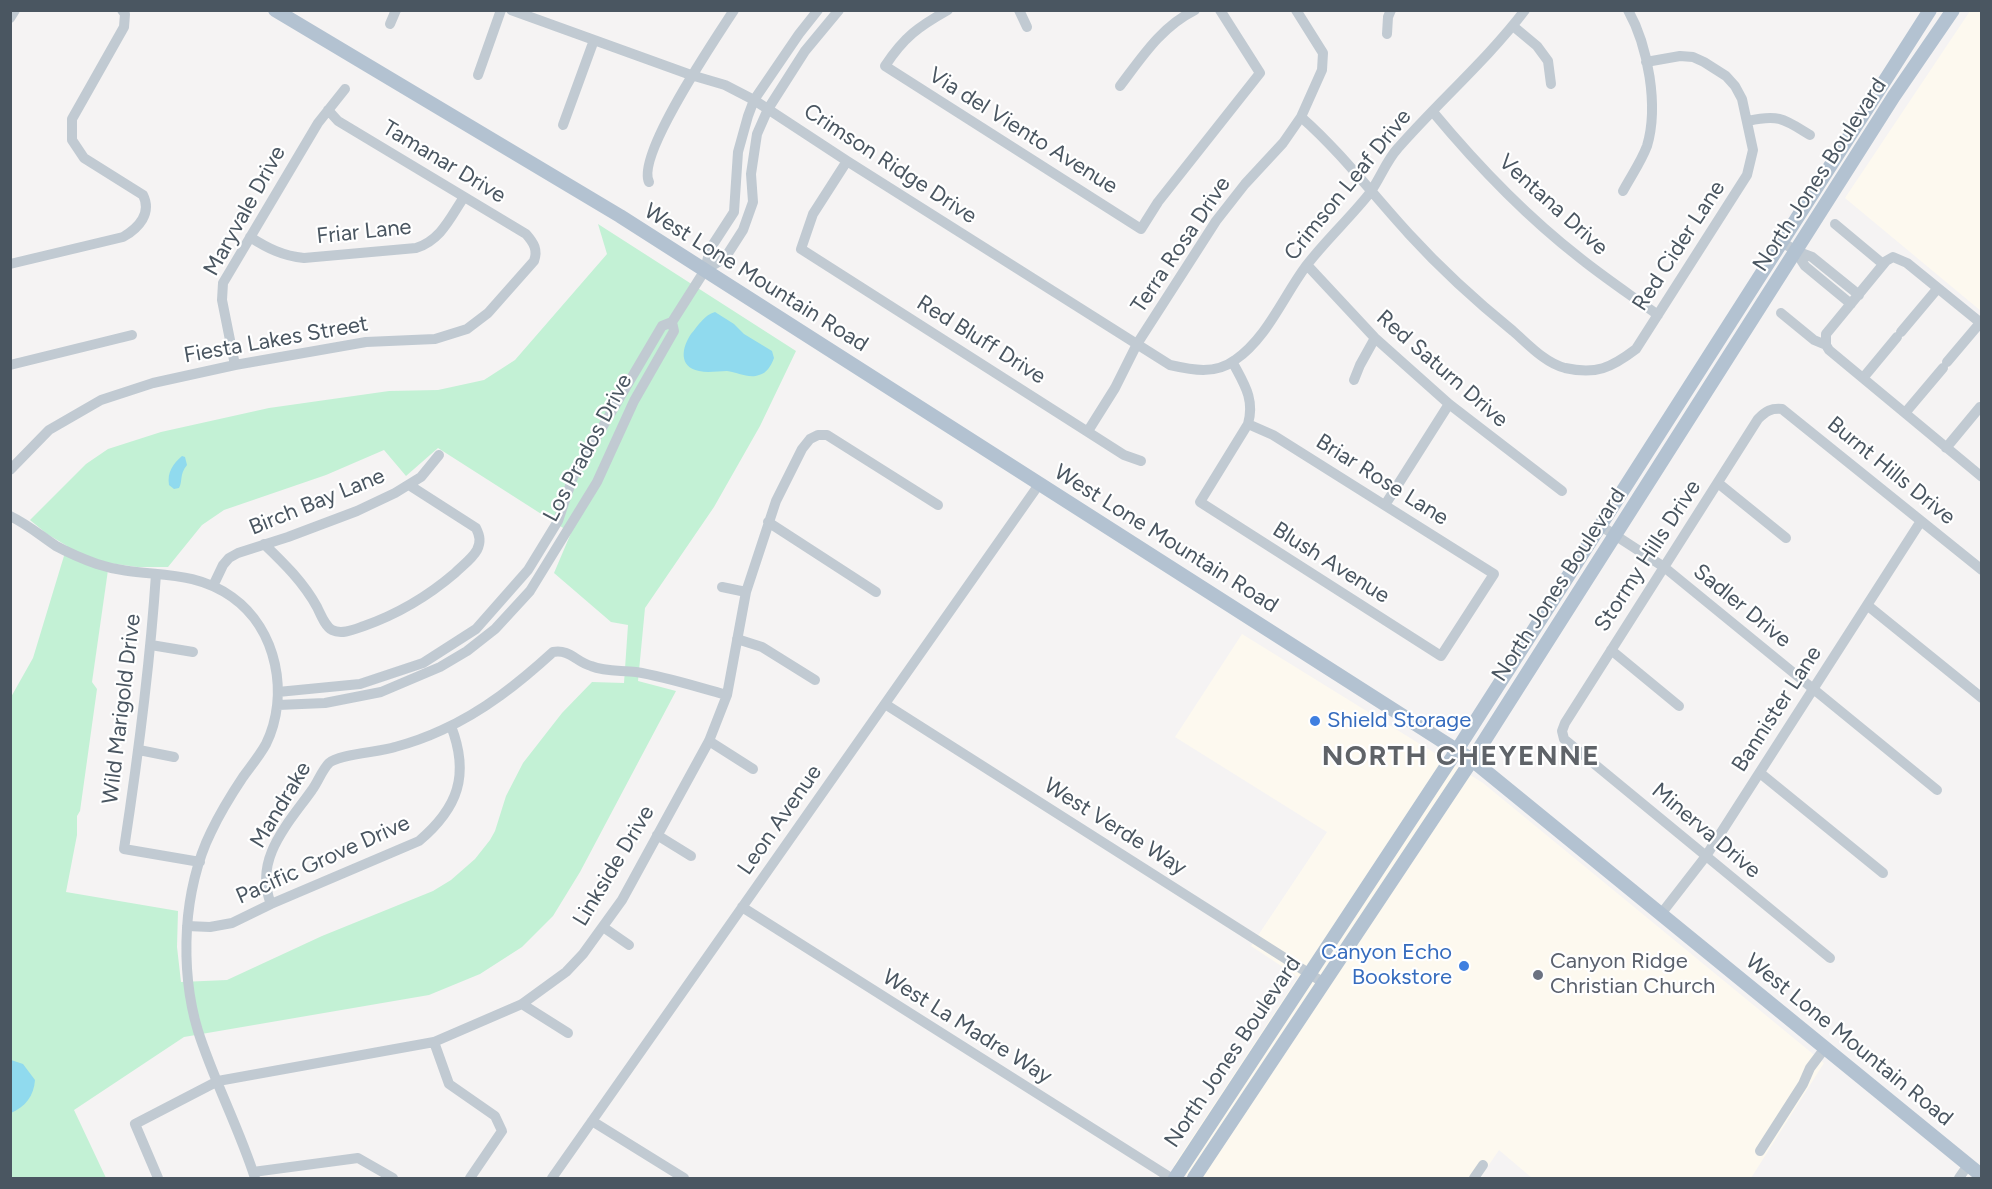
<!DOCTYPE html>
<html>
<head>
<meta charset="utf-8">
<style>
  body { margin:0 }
  #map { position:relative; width:1992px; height:1189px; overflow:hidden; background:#f5f3f3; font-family:Figtree,sans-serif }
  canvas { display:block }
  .frame { position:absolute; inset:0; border:12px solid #4a5661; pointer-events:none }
</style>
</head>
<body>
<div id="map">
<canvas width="1992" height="1189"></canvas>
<div class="frame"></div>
</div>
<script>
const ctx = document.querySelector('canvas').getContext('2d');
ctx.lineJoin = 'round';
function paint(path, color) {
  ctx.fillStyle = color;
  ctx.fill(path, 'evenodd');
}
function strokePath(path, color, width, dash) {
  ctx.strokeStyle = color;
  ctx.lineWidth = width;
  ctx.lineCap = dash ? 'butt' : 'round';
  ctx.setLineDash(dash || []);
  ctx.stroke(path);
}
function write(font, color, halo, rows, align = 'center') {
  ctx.font = font + ' Figtree,sans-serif';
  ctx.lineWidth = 4.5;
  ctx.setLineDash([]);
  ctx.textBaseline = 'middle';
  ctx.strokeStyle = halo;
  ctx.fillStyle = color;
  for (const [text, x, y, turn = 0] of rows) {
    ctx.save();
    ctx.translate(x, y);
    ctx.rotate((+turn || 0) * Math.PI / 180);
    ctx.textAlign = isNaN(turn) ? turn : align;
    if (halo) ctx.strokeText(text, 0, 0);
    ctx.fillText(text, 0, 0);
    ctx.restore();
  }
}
const commercial = new Path2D(`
  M1970,11H1982L1981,311L1845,198Z
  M1242,634L1483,783L1824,1063L1751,1178H1532L1499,1150L1480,1178H1190L1174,1165L1298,977L1251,946L1327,832L1175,737Z`);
const green = new Path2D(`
  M598,224L796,351L760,426L714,507L645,608L638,681L676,691L580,872L553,916L522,947L480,974L429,995L184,1037L74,1110L106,1178H11V697L33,658L67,546L47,534L30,520L86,464L108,449L161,432L269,408L389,391L438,390L484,380L515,360L607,254ZM438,448L571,533L554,573L611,622L628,625L624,683L592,682L562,713L523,763L506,796L495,831L490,840L475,859L451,880L433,891L322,936L227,980L181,982L177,947L178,911L66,892L77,835V816L80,811L97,689L92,682L109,563L137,567H168L202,525L224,510L326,475L384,450L406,476Z`);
const water = new Path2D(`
  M715,312L734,324L744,334L772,351L774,358C771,366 767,373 759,375C749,379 737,372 727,371C718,371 708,373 699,371C678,367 682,347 691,334C698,326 704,315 715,312Z
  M182,456L185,457L187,465C179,475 183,481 179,488L174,489L169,485C167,472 173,464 182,456Z
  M11,1060L23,1064L35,1080C34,1096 25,1107 11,1113Z`);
const minor = new Path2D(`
  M511,10L691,75L725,85L754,100L847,161L1170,365C1192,370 1215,375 1235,360C1267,338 1283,297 1306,266C1325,241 1349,219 1369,194C1380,179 1386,161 1398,148C1439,101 1487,60 1525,10
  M948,10C918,27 904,37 885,66L1141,229L1158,202L1260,73L1220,10
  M1019,10L1027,27
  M10,18L15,10
  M390,24L396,10
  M1513,26L1537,46L1548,61L1551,84
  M1387,34L1388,17L1391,10
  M478,75L501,10
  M1120,86C1142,57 1161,27 1195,10
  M1433,112C1477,165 1526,216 1580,258C1605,278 1632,296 1658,315
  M1301,117C1341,152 1373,195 1409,234C1441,269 1476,301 1513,331C1528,344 1545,363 1565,368C1596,375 1611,368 1636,349L1747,175L1753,150L1742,99L1735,86L1726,76L1704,62L1693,57L1680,56L1646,62
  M1748,121C1779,114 1784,119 1810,135
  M563,125L594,40
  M847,161L813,214L801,249L1124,455L1141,461
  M649,182C636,155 716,38 734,10
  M1623,191C1631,176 1641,162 1647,146C1659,106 1648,46 1628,10
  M1835,224L1883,264
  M250,237C267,248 283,256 304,258L416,248C441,240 450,218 464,197
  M1782,242L1796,251L1812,257L1859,295
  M1796,252L1805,266L1851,304
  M10,264L123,237C139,228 152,213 143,195L84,158L72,140V119L124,27L125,14L122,10
  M1307,265L1375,338L1449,404L1562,491
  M705,270L725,258L743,230L753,202L751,174L757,134L768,109L805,51L839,10
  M1781,313L1814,340L1826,345L1829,350L1982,477
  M1901,332L1938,288
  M1826,345V334L1886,261L1893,257L1907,263L1982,324
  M1947,362L1980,323
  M1233,363C1244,384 1255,399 1248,424L1200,502L1441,656L1494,574L1273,435L1248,424
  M10,365L132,335
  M235,365L222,300L223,283L318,123L345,89
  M1863,378L1897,337
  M1354,380L1360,365L1375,338
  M1905,413L1943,368
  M1088,431L1115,388L1137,344L1216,221L1245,184L1283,143L1301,117L1322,70L1323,53L1296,10
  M1946,448L1980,407
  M10,470L49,430L101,400L153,383L235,365L366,342L435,339L467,329L488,313L534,261C538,250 534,243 526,234L338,121L328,110
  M1718,483L1786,538
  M1385,505L1449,404
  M10,516C27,524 41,536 56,546C69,553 83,559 97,564C145,580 188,566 232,597C277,629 290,695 266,744C260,755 251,766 243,777C231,795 220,813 211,832C197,860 189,896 187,928C185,962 188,998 198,1031C214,1081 239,1128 255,1178
  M768,522L876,592
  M1601,526L1664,567L1937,790
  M264,544C284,563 304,583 317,607C321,615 325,626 332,630C342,635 355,629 364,626C398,614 427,597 455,573C462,566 472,559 477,550C481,542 480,536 476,528L409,485
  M156,574C150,666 138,757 124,849L200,862
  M213,586L223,565L229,558L238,553L288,537L357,511L395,493L421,477L439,455
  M722,587L746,592
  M1867,605L1982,698
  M737,639L762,647L815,680
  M151,645L193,652
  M1611,650L1679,706
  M278,692L360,684L423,663L476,629L528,570L558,521L573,477L662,326L672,322L705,270L710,249L734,212L738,152L748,116L754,100L799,34L818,10
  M885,704L1324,983
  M278,705L325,703L381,692L440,667L467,651L495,629L530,591L597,482L634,401L674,331L672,322
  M709,741L753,769
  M139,750L174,757
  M1760,773L1883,873
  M657,835L691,856
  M271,904C253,859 288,824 312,790C318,782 322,770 329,763C338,754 381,752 395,747C410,743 427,737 442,730C484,711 519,683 553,652C570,649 576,662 591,666C606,672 621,670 636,672C667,677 697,687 727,695
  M742,907L1171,1178
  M1661,914L1706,856L1921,521
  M187,926L210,927L232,923L271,904L419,841C458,808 470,775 451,726
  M603,927L629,945
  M1830,958L1564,739L1562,731L1565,723L1758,419C1766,411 1771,408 1782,409L1982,570
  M522,1004L568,1033
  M434,1042L449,1084L495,1116L502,1131L470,1178
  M592,1121L684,1178
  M1760,1151L1803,1084L1810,1068L1825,1048
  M253,1172L358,1158L393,1178
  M158,1178L135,1124L218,1081L434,1042L522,1004L566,972L583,954L622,900L709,741L727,695L746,592L776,501L802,449L810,439L818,435H827L938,505
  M552,1178L1040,483
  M1474,1178L1483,1165
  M1959,1178L1968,1165`);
const major = new Path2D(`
  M275,10L620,216L1472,760L1982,1176
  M1175,1178L1457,750L1930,10
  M1194,1178L1472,760L1894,96L1953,10`);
const markers = [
  [1315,721,6,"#3f7fe0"],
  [1464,966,6,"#3f7fe0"],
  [1538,975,6,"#6b7280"]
];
const streetNames = [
  ["Via del Viento Avenue",1023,131,32],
  ["Tamanar Drive",444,162,31],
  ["Crimson Ridge Drive",890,164,33],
  ["North Jones Boulevard",1820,175,-57],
  ["Crimson Leaf Drive",1348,185,-51],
  ["Ventana Drive",1553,205,42],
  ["Maryvale Drive",245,211,-61],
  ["Friar Lane",364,232,-6],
  ["Terra Rosa Drive",1181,245,-56],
  ["Red Cider Lane",1679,246,-57],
  ["West Lone Mountain Road",756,278,32],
  ["Fiesta Lakes Street",276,340,-10],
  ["Red Bluff Drive",981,340,32],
  ["Red Saturn Drive",1442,369,41],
  ["Los Prados Drive",588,448,-62],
  ["Burnt Hills Drive",1891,471,39],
  ["Briar Rose Lane",1382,480,32],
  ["Birch Bay Lane",317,502,-22],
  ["West Lone Mountain Road",1166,539,32],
  ["Stormy Hills Drive",1648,556,-57],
  ["Blush Avenue",1331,563,32],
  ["North Jones Boulevard",1559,585,-57],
  ["Sadler Drive",1742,606,39],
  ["Wild Marigold Drive",122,709,-83],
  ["Bannister Lane",1777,709,-57],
  ["Mandrake",281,805,-59],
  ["Leon Avenue",780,820,-55],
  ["West Verde Way",1115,827,32],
  ["Minerva Drive",1706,831,40],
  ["Pacific Grove Drive",323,860,-24],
  ["Linkside Drive",614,866,-59],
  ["West La Madre Way",967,1027,32],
  ["West Lone Mountain Road",1849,1040,39],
  ["North Jones Boulevard",1233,1052,-56]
];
const shopNames = [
  ["Shield Storage",1327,721],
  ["Canyon Echo",1452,953,"right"],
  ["Bookstore",1452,978,"right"]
];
const worshipNames = [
  ["Canyon Ridge",1550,962],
  ["Christian Church",1550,987]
];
const districtNames = [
  ["NORTH CHEYENNE",1461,757]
];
paint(commercial, '#fdf9ef');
paint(green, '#c3f1d5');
paint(water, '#90daee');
strokePath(minor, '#c1cad2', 10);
strokePath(major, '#b3c2d1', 14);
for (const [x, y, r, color] of markers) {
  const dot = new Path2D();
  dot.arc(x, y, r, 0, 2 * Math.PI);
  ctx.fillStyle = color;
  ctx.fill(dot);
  strokePath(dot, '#fff', 2);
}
write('22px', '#4a5661', '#fff', streetNames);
write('22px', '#366cbe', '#fff', shopNames, 'left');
write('22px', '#5b616d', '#fff', worshipNames, 'left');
ctx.letterSpacing = '1.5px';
write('bold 28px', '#5f6368', '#fff', districtNames);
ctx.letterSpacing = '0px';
</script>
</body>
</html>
